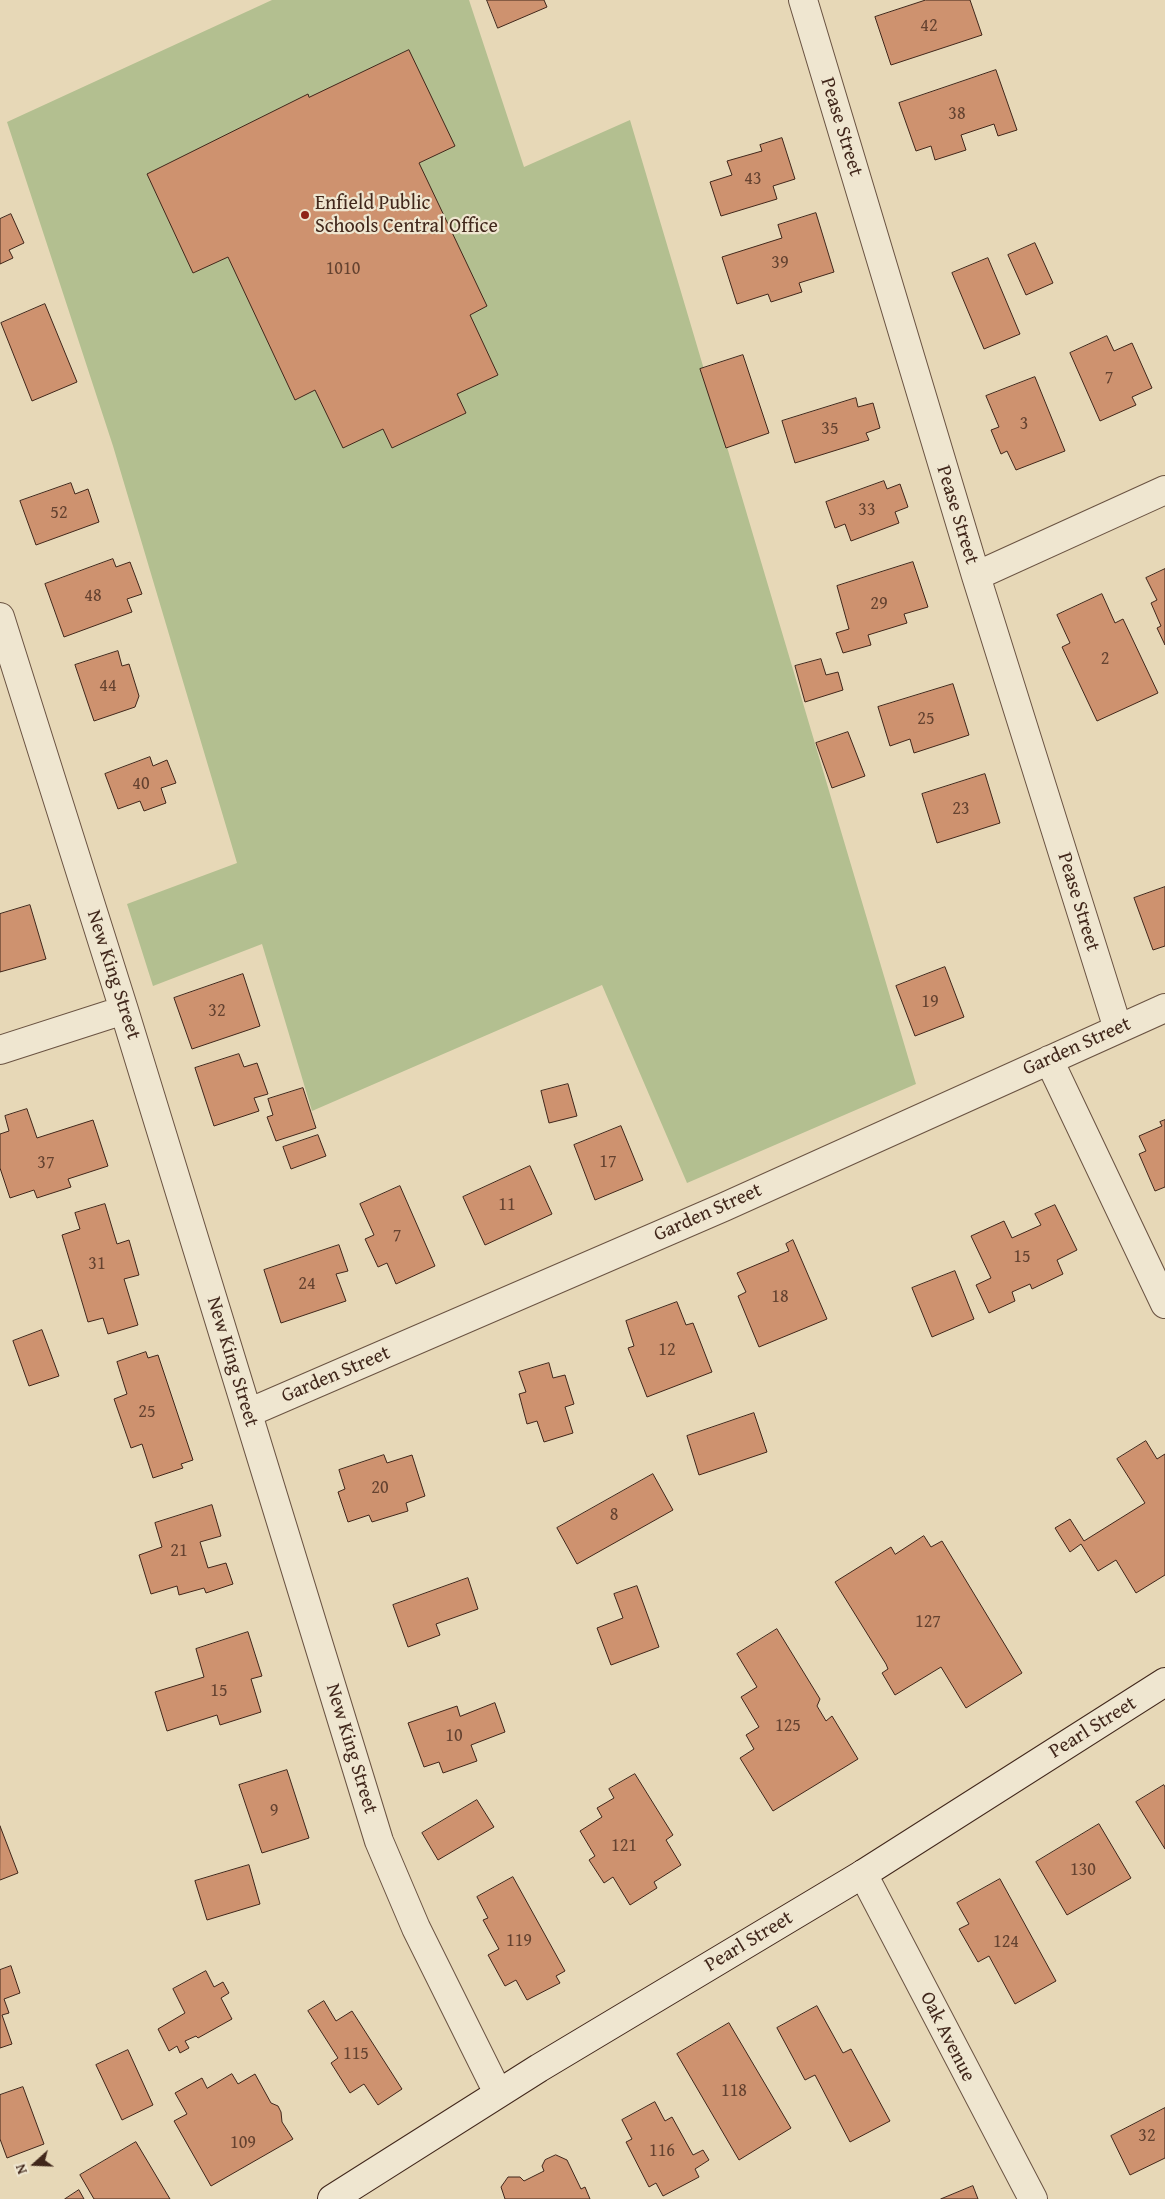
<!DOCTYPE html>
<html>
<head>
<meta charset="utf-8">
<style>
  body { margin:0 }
  #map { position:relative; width:1165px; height:2199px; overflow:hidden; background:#e7d8b7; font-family:"Gentium Book Plus",serif }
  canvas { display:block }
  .north { position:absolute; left:10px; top:2139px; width:50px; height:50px; -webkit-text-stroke:4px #efe6d0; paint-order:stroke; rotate:250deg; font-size:14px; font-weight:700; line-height:20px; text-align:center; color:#41271b }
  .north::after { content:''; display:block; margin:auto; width:18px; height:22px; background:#41271b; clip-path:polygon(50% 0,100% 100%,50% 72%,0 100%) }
</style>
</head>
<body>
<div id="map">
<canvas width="1165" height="2199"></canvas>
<div class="north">N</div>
</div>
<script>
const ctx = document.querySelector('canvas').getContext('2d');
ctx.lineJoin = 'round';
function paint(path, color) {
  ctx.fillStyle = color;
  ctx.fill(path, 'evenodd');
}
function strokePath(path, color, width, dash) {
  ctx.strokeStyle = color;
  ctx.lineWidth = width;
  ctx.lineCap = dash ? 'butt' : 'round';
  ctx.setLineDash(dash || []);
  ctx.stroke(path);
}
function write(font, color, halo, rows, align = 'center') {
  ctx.font = font + ' "Gentium Book Plus",serif';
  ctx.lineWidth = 4.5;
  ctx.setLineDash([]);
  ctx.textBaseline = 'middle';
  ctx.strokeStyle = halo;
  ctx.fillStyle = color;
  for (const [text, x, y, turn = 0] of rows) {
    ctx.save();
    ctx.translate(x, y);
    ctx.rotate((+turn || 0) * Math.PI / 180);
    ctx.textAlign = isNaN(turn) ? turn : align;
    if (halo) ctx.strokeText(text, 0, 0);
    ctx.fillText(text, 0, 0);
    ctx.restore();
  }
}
const green = new Path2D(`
  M272,0H469L524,167L630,120L916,1084L687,1183L602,985L312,1111L262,944L153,986L127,904L237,863L113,446L7,122Z`);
const building = new Path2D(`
  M487,0H544L547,7L498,28Z
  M926,0H970L982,35L891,65L875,17Z
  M409,50L455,146L419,163L487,306L470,315L498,375L457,394L466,413L392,448L383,429L343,448L315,390L295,400L228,257L193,273L147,174L308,94L309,97Z
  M996,70L1017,130L998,136L994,124L961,135L966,150L935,160L931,146L916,151L899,103Z
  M782,138L795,179L773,186L777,199L721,216L710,182L732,175L727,161L762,151L760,145Z
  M816,213L834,272L799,283L802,292L771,302L768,294L737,304L722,257L782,238L778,225Z
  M11,214L24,243L9,250L13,258L0,264V219Z
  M1035,243L1053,283L1026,295L1008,255Z
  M988,258L1020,334L984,349L952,273Z
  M45,304L77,382L32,401L1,323Z
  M1107,336L1114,351L1132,343L1152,388L1132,397L1136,405L1100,421L1070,353Z
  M743,355L769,433L726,448L700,369Z
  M1035,377L1065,451L1016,470L1007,451L1001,454L991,430L999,427L986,396Z
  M856,398L858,407L873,403L880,428L866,433L869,440L795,463L782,421Z
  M884,481L887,489L900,484L908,507L895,512L899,523L851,541L845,524L835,528L826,502Z
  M71,483L75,494L88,489L99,522L36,545L20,501Z
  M113,559L116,567L130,562L142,594L127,599L132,612L64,637L45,584Z
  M913,562L928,607L904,614L907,623L868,635L871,645L843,653L836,633L849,629L837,586Z
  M1165,569V645L1157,628L1161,626L1151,603L1157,600L1146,578Z
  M1102,594L1115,623L1123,619L1158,693L1097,721L1062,647L1070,643L1057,615Z
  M118,651L122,666L129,664L139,696L135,707L94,721L75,665Z
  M821,659L826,675L838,672L843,690L805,702L795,666Z
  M953,684L969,735L914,753L910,739L890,746L878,707Z
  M848,732L865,776L832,788L816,743Z
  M150,757L153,766L167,760L176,783L161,788L166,803L144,811L140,801L118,809L105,774Z
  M985,774L1000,823L937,843L922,794Z
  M1165,887V946L1153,950L1134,898Z
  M30,905L46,959L0,972V914Z
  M945,967L964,1017L915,1036L896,986Z
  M243,974L260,1026L192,1049L174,998Z
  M239,1054L244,1067L257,1063L268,1094L254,1098L259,1111L214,1126L195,1068Z
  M568,1084L577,1116L549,1123L541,1091Z
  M303,1088L316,1128L276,1141L267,1117L273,1115L268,1099Z
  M27,1109L37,1138L93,1120L108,1166L68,1179L71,1187L37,1198L34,1190L10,1198L0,1168V1134L9,1131L5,1116Z
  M1165,1120V1187L1155,1191L1139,1154L1146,1151L1139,1136L1162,1126L1160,1122Z
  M621,1126L643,1180L595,1200L574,1145Z
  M318,1135L326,1156L291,1169L283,1147Z
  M530,1166L552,1214L485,1245L463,1197Z
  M400,1186L435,1266L396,1284L387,1263L378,1267L365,1239L374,1235L360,1204Z
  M105,1204L117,1244L129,1240L139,1275L124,1279L138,1325L108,1334L103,1318L88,1322L62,1235L80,1229L75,1213Z
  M1055,1205L1077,1250L1057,1260L1063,1274L1032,1289L1030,1284L1012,1292L1015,1301L989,1313L976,1285L991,1278L971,1236L1004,1221L1012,1238L1041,1225L1035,1214Z
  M793,1240L827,1319L759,1347L738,1296L746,1292L737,1273L789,1251L786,1244Z
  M339,1245L348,1271L336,1274L346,1301L281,1323L264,1270Z
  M955,1271L974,1319L932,1337L912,1288Z
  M677,1302L686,1325L693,1323L712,1372L647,1397L628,1348L634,1346L626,1321Z
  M42,1330L59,1376L29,1386L13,1341Z
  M146,1352L148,1358L158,1355L193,1460L181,1464L183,1468L153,1478L142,1444L131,1448L114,1399L127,1394L117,1362Z
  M549,1363L553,1378L565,1375L574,1404L565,1407L573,1433L544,1442L537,1421L527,1424L519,1394L526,1392L519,1372Z
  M754,1413L767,1452L699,1475L687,1436Z
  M1146,1441L1157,1459L1165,1454V1575L1136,1593L1116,1560L1098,1571L1081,1544L1070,1552L1055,1528L1070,1519L1084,1541L1145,1503L1117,1459Z
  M384,1455L387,1463L412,1455L425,1496L406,1503L408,1511L372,1522L369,1515L348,1522L338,1492L345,1489L339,1470Z
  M653,1474L673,1510L577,1564L557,1528Z
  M212,1505L221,1536L200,1542L208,1568L226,1563L233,1584L206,1593L204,1588L179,1595L177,1586L151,1594L139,1555L162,1547L155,1523Z
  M924,1536L931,1547L942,1541L1022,1673L966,1708L941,1667L895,1695L882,1673L888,1669L886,1664L835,1582L891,1547L895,1554Z
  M468,1578L478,1609L436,1624L440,1635L408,1647L393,1605Z
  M637,1586L659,1647L611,1665L597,1628L623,1618L614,1594Z
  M777,1629L820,1699L817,1706L826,1721L832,1716L858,1759L773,1811L740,1758L754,1749L746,1735L759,1727L741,1697L757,1687L737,1654Z
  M248,1632L262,1676L251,1679L261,1712L220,1725L217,1715L167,1731L155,1692L204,1677L196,1649Z
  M495,1703L505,1732L471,1745L477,1761L443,1773L439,1762L424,1767L408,1723L457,1706L460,1716Z
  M287,1770L309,1838L262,1853L239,1785Z
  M635,1774L673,1835L666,1840L681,1865L654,1882L657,1888L630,1905L613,1877L604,1883L589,1860L595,1856L580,1831L602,1817L597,1808L614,1798L609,1789Z
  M1164,1785L1165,1787V1849L1136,1802Z
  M477,1800L494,1827L438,1860L422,1833Z
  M1099,1824L1131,1878L1067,1915L1036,1862Z
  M0,1826L18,1873L0,1880Z
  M249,1865L260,1904L207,1920L195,1881Z
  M513,1877L565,1971L556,1976L560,1983L527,2000L516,1980L505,1986L488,1955L499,1949L483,1920L488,1918L477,1897Z
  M1000,1879L1056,1981L1015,2004L989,1956L978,1962L959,1929L969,1924L957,1903Z
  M11,1966L20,1993L4,1999L9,2013L2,2015L12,2044L0,2048V1970Z
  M206,1971L214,1987L223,1982L229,1993L221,1998L232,2019L198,2038L196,2036L185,2041L189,2048L180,2053L177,2046L169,2051L158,2029L185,2013L173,1989Z
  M324,2001L336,2021L352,2011L402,2089L378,2105L364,2084L350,2093L331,2063L338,2058L308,2011Z
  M817,2006L843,2053L851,2049L890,2121L850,2142L815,2075L805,2080L777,2028Z
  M729,2023L791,2128L739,2160L677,2054Z
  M128,2050L153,2105L122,2120L96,2065Z
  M232,2074L238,2084L255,2074L271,2103L278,2106L281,2112L282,2122L293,2139L211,2186L174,2121L187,2114L175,2093L202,2078L207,2088Z
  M23,2087L44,2144L7,2158L0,2139V2095Z
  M655,2102L665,2121L672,2117L693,2155L703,2150L709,2160L695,2169L699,2177L663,2196L656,2183L649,2187L626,2142L632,2139L622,2120Z
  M1165,2108V2158L1130,2175L1111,2136Z
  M136,2142L170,2199H94L80,2175Z
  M556,2155L567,2160L581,2189L585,2187L590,2199H505L501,2187L508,2177H520L524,2181L544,2171L542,2166L545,2160Z
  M973,2186L978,2199H941Z
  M79,2190L84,2199H65Z`);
const street = new Path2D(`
  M803,0L976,576L1118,1029
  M976,576L1165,490
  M0,617L124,1010L379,1841L416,1928L498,2093
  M0,1050L124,1010
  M1049,1060L1165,1304
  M248,1413L724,1207L1165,1008
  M863,1874L1033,2199`);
const secondary = new Path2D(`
  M332,2199L539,2068L863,1874L1165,1682`);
const markers = [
  [305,215,5,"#8f2418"]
];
const numberNames = [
  ["42",929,26],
  ["38",957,114],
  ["43",753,179],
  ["39",780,263],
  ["1010",343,269],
  ["7",1109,378],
  ["3",1024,424],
  ["35",830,429],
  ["33",867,510],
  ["52",59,513],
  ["48",93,596],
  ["29",879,604],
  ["2",1105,659],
  ["44",108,686],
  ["25",926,719],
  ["40",141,784],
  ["23",961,809],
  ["19",930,1002],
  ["32",217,1011],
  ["17",608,1162],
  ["37",46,1163],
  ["11",507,1205],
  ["7",397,1236],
  ["15",1022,1257],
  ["31",97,1264],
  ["24",307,1284],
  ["18",780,1297],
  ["12",667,1350],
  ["25",147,1412],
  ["20",380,1488],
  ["8",614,1515],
  ["21",179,1551],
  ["127",928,1622],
  ["15",219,1691],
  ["125",788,1726],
  ["10",454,1736],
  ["9",274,1811],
  ["121",624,1846],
  ["130",1083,1870],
  ["119",519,1941],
  ["124",1006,1942],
  ["115",356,2054],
  ["118",734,2091],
  ["32",1147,2136],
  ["109",243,2143],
  ["116",662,2151]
];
const streetNames = [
  ["Pease Street",841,127,73],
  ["Pease Street",957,515,73],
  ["Pease Street",1078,902,73],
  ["New King Street",113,975,72],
  ["Garden Street",1077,1047,-24],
  ["Garden Street",708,1213,-24],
  ["New King Street",232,1362,73],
  ["Garden Street",336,1375,-23],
  ["Pearl Street",1093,1728,-32],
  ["New King Street",351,1749,73],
  ["Pearl Street",749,1942,-31],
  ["Oak Avenue",947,2037,63]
];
const poiNames = [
  ["Enfield Public",315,204],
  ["Schools Central Office",315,227]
];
paint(green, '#b3bf90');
paint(building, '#ce926f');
strokePath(building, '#41271b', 1);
strokePath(street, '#6a5342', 30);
strokePath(secondary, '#41271b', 30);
strokePath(street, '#efe6d0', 28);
strokePath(secondary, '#efe6d0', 28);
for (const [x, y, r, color] of markers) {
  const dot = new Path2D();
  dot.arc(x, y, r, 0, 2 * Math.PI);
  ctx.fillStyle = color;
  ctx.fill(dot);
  strokePath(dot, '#efe6d0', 2);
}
write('18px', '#644230', null, numberNames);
write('20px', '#41271b', '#efe6d0', streetNames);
write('20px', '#41271b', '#efe6d0', poiNames, 'left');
</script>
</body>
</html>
